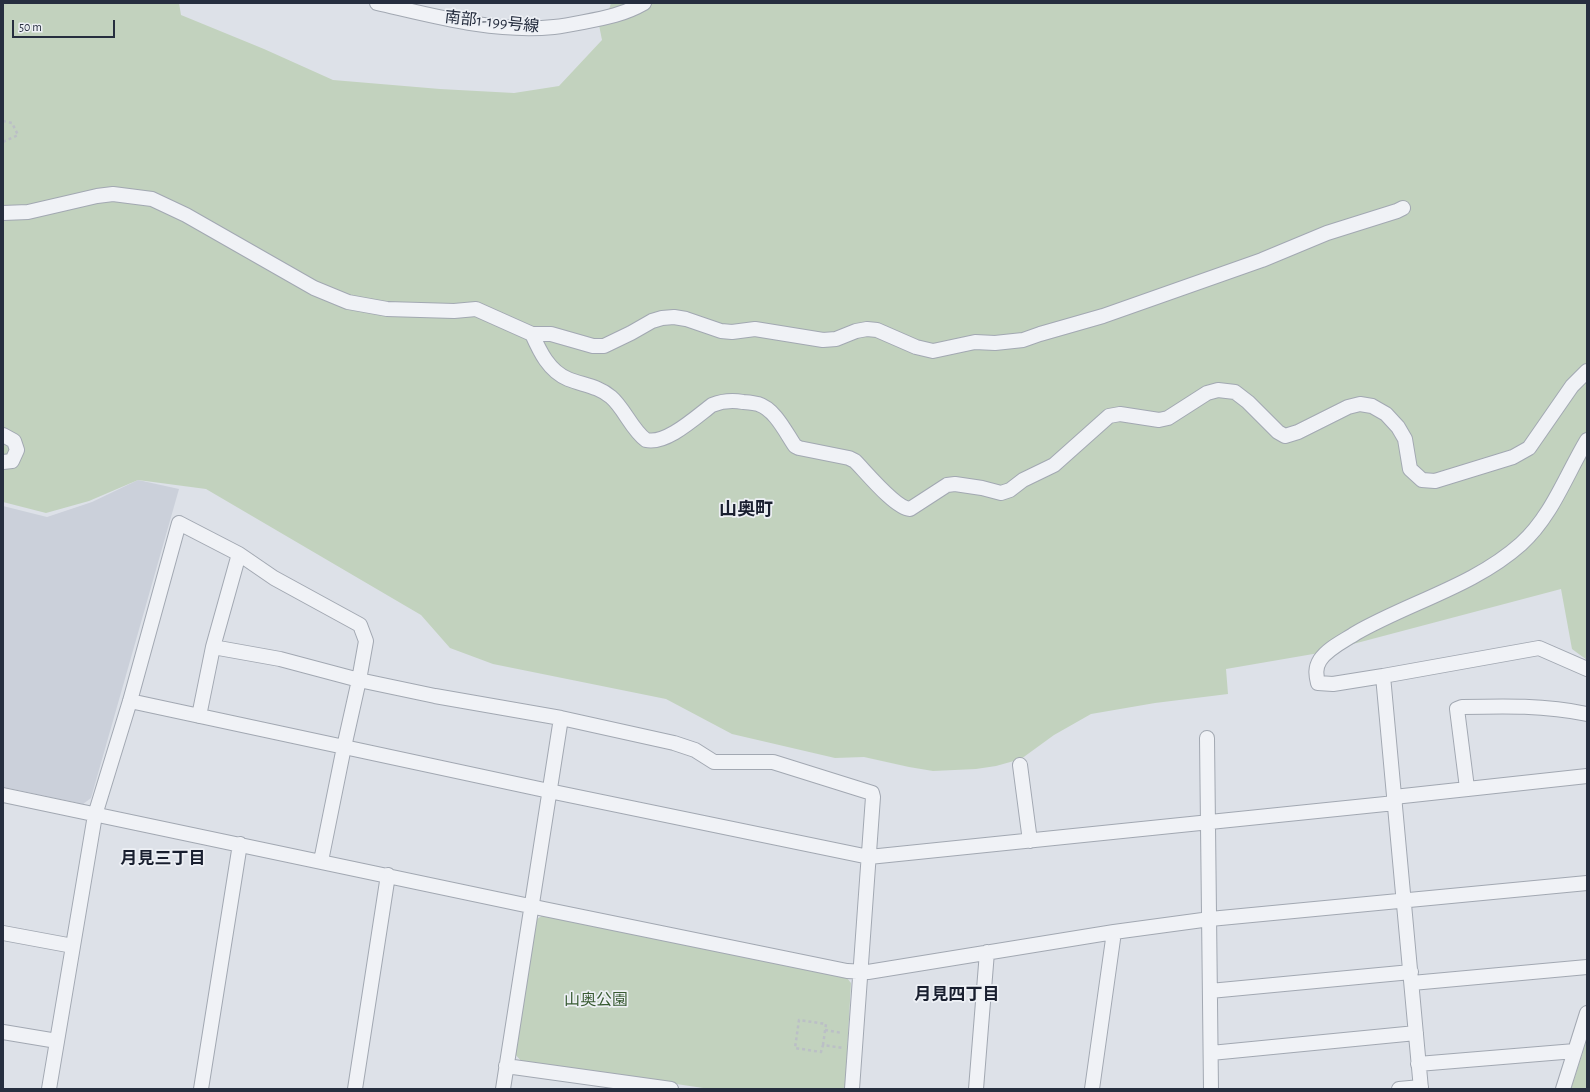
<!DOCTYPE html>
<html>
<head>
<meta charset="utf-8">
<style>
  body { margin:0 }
  #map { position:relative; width:1590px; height:1092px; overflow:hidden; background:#dde1e8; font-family:"Alegreya Sans",sans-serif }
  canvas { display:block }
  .frame { position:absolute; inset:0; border:4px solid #262e3f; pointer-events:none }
  .scale { position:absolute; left:12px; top:20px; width:103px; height:18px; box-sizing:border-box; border:2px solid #262e3f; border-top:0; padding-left:5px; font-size:12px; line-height:14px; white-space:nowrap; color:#262e3f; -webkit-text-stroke:3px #edf0f5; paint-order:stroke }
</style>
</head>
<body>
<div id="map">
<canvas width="1590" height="1092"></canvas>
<div class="frame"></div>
<div class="scale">50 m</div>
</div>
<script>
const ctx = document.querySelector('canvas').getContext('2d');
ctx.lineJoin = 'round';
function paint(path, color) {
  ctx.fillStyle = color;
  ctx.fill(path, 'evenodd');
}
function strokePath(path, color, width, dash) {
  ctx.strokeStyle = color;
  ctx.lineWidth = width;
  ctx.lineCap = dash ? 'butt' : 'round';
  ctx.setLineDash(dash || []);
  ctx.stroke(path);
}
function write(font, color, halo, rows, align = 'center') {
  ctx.font = font + ' "Alegreya Sans","Noto Sans JP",sans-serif';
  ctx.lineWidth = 3.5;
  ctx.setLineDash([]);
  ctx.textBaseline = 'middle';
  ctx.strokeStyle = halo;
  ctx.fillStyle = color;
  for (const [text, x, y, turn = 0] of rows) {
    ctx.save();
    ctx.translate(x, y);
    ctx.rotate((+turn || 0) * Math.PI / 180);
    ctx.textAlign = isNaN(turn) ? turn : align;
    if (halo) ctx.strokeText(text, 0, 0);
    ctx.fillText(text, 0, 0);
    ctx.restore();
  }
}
const built = new Path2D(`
  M138,480L179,489L91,798L83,804L3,787V506L47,517L92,502Z`);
const green = new Path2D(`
  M3,3H179L181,15L264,49L333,80L440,89L514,93L559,86L602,40L599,25L608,13L611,3H1587V660L1572,649L1561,589L1319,653L1226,669L1228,694L1155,703L1091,714L1054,735L1021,759L996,766L976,769L933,771L909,767L864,757L835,758L732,734L666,699L493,664L450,648L421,615L206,489L138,480L89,501L46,513L3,502Z
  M543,915L847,978L851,983L845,1089H710L521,1061L515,1054L537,919Z
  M1587,1039V1089H1571Z`);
const path = new Path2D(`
  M3,121L12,123L18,135L3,142
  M825,1030L842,1033
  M823,1045L826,1024L799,1020L795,1048L821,1052L823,1045L843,1048`);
const minor = new Path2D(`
  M377,3C434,16 494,33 554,27C564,26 574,24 584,22C605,18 625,14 644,3
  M3,213L28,212L97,196L113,194L152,199L186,215L314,288L348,302L387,309L454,311L476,309L532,334H551L593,346H604L631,333L652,321L662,318L674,317L686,319L721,331L732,332L755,329L823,340L836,339L856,331L867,329L877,330L916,347L933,351L975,342L995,343L1023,340L1040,334L1103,316L1262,260L1327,233L1397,211L1403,208
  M532,334C540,352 549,371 568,379C583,385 598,386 611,397C624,408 632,430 646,440C666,445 696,417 712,405C722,401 732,400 743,402C748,402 753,403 758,404C775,409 786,433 795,446L799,448L849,458L855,461C866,472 895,508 910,509L947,485L955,484L982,488L1001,493L1010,490L1023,480L1054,465L1109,416L1120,414L1159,420L1168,418L1207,393L1218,390L1235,392L1248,402L1278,432L1285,436L1298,432L1348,407L1360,404L1372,406L1386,414L1398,427L1405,439L1410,469L1422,480L1435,481L1513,457L1529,448L1572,386L1587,371
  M3,435L14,441L17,450L12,461L3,462
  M213,647L280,659L359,680L435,696L561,718L674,743L695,750L714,762H773L872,793L873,797L852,1089
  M1383,676L1333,684L1318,683C1316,675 1315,668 1320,660C1328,648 1344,641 1356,633C1410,602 1474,586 1521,544C1552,516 1566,475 1587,440
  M130,701L549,791L869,857L1395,803
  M199,716L213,647L239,554
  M1207,738L1211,1089
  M1020,765L1030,841
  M1467,788L1457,709L1462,707C1504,706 1545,705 1587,714
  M3,795L544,909L847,971L868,972L1114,932L1210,919L1587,883
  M1394,797L1587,776
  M3,933L73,946
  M1412,983L1587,967
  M1210,991L1411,972
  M3,1032L57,1041
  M1211,1053L1416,1033
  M1418,1064L1575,1051
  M506,1066L671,1089
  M49,1089L95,815L130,701L179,523L239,554L274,578L360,625L366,641L359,680L344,747L321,861
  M201,1089L240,844
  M355,1089L388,875
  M503,1089L561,718
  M976,1089L987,952
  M1092,1089L1114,932
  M1399,1089L1421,1087
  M1421,1089L1383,676L1539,648L1587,669
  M1563,1089L1587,1013`);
const streetNames = [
  ["南部1-199号線",492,22,6]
];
const parkNames = [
  ["山奥公園",596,1000]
];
const neighbourhoodNames = [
  ["月見三丁目",163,859],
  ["月見四丁目",957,995]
];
const quarterNames = [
  ["山奥町",746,510]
];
paint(built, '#cbd0da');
paint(green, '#c2d2be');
strokePath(minor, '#a2a8b2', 16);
strokePath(path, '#bbbfc6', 2.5, [3, 3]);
strokePath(minor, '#f0f2f6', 14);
write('16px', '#262e3f', '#edf0f5', streetNames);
write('16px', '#395b33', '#edf0f5', parkNames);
write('bold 17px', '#191f2f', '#edf0f5', neighbourhoodNames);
write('bold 18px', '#191f2f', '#edf0f5', quarterNames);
</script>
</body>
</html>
